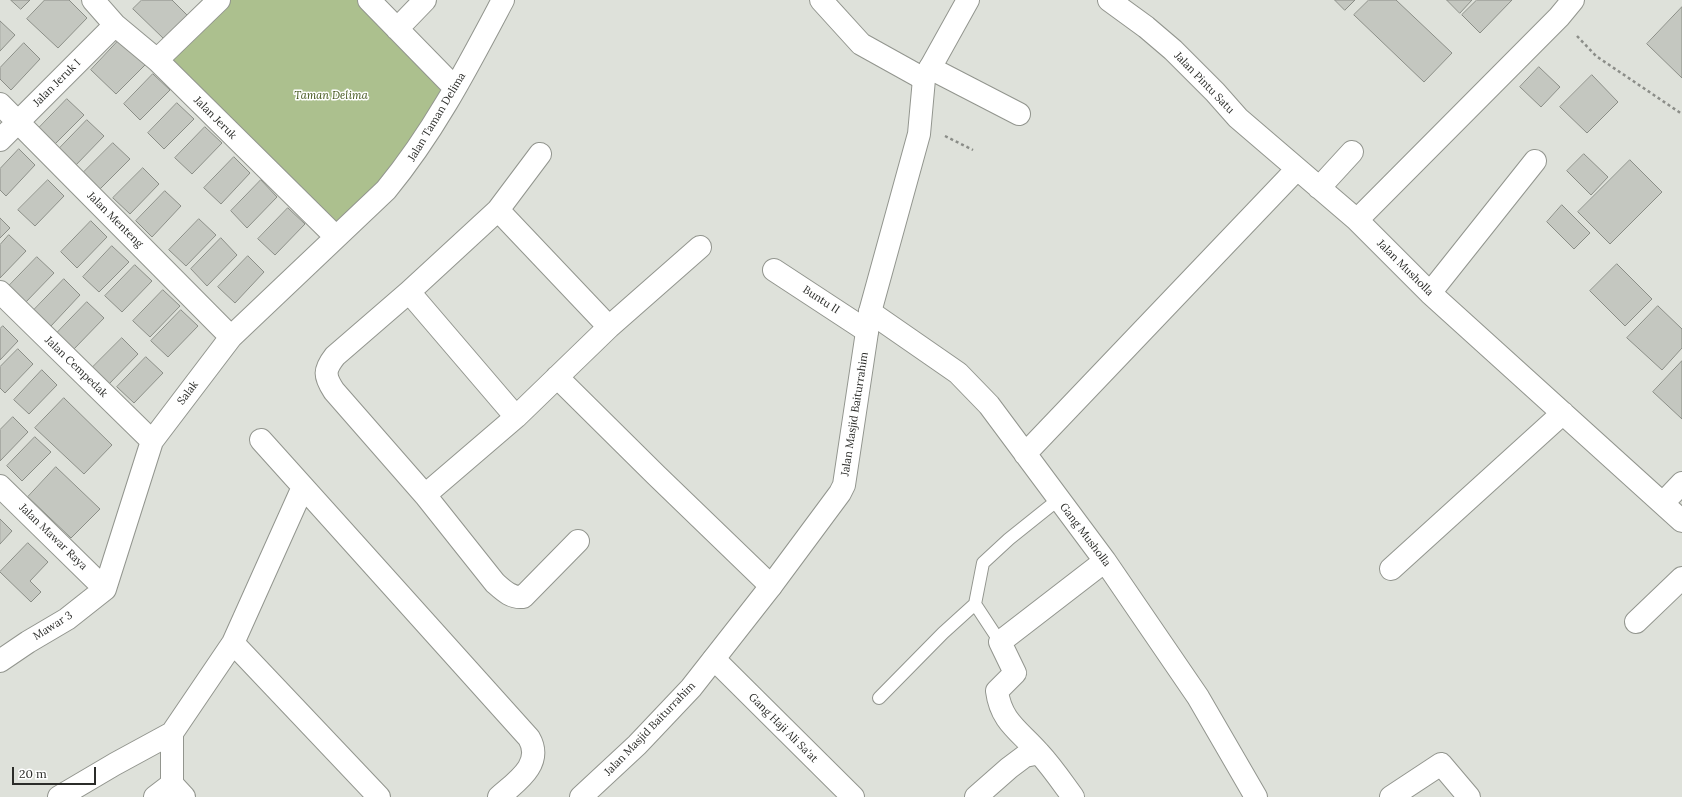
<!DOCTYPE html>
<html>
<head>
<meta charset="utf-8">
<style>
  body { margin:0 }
  #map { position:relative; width:1682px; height:797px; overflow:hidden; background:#dee1da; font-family:Lora,serif }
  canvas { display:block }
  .scale { position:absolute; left:12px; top:767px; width:84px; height:18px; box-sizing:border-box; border:2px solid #2b2c29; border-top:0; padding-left:5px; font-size:12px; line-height:14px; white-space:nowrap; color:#2b2c29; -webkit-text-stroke:3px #fff; paint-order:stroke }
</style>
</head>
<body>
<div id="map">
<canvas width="1682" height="797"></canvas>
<div class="scale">20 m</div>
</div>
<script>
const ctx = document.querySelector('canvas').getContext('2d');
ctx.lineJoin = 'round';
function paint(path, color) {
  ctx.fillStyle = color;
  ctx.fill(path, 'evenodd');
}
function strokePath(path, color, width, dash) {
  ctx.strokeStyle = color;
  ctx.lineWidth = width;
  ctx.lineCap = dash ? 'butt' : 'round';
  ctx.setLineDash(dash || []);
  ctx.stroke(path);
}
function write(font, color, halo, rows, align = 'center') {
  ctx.font = font + ' Lora,serif';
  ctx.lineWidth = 3;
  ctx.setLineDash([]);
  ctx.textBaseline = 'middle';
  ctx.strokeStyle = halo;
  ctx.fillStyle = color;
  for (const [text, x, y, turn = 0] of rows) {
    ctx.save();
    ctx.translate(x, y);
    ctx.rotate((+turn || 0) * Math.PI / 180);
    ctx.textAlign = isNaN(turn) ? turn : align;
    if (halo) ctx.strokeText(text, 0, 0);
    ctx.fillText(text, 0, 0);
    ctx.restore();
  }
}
const green = new Path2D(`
  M219,0H371L455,88L336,237L157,60Z`);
const building = new Path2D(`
  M11,0H30L21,9Z
  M45,0H69L87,18L58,48L27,19Z
  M142,0H172L187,15L164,39L133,9Z
  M1335,0H1355L1345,10Z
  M1369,0H1396L1452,53L1424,82L1354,15Z
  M1447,0H1472L1460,13Z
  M1477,0H1512L1480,33L1462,15Z
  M1682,7V78L1647,44Z
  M0,21L15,35L0,51Z
  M120,39L146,64L116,94L91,70Z
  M24,43L40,59L11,90L0,79V68Z
  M1539,67L1560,87L1541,107L1520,87Z
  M153,74L170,90L140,120L124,104Z
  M1592,75L1618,102L1587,133L1560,107Z
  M67,99L84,115L54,145L38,129Z
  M177,103L194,119L164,149L148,133Z
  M87,120L104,136L74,167L57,151Z
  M205,127L222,143L192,174L175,158Z
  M113,143L130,159L100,189L83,173Z
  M19,149L35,165L6,196L0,190V169Z
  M1584,154L1608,177L1591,195L1567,171Z
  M234,157L250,173L221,204L204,188Z
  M1630,160L1662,192L1610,244L1578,212Z
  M143,168L159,184L130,214L113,198Z
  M48,180L64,196L35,226L18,210Z
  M261,180L277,197L247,228L231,211Z
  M165,191L181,206L152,237L136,221Z
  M1562,205L1590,233L1574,249L1547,222Z
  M288,208L305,224L275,255L258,239Z
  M0,218L10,228L0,238Z
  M199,219L216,235L186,266L169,250Z
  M91,221L107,237L77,268L61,252Z
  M9,235L26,251L0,278V245Z
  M221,238L237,255L207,286L191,269Z
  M112,246L129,262L99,292L83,277Z
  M248,256L264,272L235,303L218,287Z
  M37,257L54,273L24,304L7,288Z
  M1617,264L1652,299L1625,326L1590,291Z
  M135,265L152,281L122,312L105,296Z
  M64,279L80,295L51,326L34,310Z
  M163,290L180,306L150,337L133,321Z
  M87,302L104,318L74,349L57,333Z
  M1658,306L1682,329V348L1662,370L1627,338Z
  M181,310L198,326L168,357L151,341Z
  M3,326L18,341L0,360V329Z
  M122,338L138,354L109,384L92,368Z
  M18,349L33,364L5,393L0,388V367Z
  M146,357L163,373L134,403L117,387Z
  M1682,361V419L1653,392Z
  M42,370L57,385L29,414L14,400Z
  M64,398L112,445L84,474L35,428Z
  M13,417L28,432L0,461V430Z
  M35,437L51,452L22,481L7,466Z
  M56,467L100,509L71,538L28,497Z
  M0,519L12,531L0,544Z
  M28,543L48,562L30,581L41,592L31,602L0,572Z`);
const path = new Path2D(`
  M1577,36L1596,56L1682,114
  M945,136L973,150`);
const lane = new Path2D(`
  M975,604L1000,642
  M879,698L943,633L975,604L983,563L1009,539L1059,499`);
const street = new Path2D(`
  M93,0L115,25L157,60L336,237
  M369,0L455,88
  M821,0L861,44L924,79
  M1109,0L1146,27L1173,50L1215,92L1238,118L1357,220L1430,293L1682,521
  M397,29L425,0
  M157,60L219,0
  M930,68L1019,114
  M0,104L231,337
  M0,140L115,25
  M1319,188L1352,152
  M498,210L540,154
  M1357,220L1559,17L1573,0
  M774,270L867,331
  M0,292L152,441
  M409,292L498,210L609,327
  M1430,293L1535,161
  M870,312L958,373L989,405L1105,561L1198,697L1256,797
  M557,377L656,475L771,586
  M516,417L409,292L335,356C324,370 324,376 334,391L425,495L495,583C504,591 511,598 523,597L578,541
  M261,440L529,738C544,764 516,782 499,797
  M1025,454L1296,170
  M0,486L105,589
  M425,495L516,417L609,327L700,247
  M1663,503L1682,483
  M1391,569L1563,413
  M105,589L152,441L231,337L386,190C434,132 468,66 503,0
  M1636,622L1682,578
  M233,643L379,797
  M714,659L853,797
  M0,661L28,642L67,619L105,589
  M172,733V784L184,797
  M59,797L115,764L172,733L233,643L303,487
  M155,797L172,784
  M976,797L1009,768L1025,756L1039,753
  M1073,797C1062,782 1052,767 1039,753C1020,731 1001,722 997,691L1015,673L1000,642L1105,561
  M1391,797L1441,764L1469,797`);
const secondary = new Path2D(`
  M581,797L637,745L691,688L771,586L840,493L844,485L870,312L919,134L924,79L968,0`);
const streetNames = [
  ["Jalan Jeruk I",57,83,-45],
  ["Jalan Pintu Satu",1204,83,46],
  ["Jalan Taman Delima",437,117,-59],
  ["Jalan Jeruk",215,118,45],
  ["Jalan Menteng",115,220,45],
  ["Jalan Musholla",1405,268,45],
  ["Buntu II",821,300,33],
  ["Jalan Cempedak",76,367,44],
  ["Salak",188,393,-53],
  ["Jalan Masjid Baiturrahim",855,414,-81],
  ["Gang Musholla",1085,535,53],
  ["Jalan Mawar Raya",53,537,44],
  ["Mawar 3",53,626,-32],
  ["Gang Haji Ali Sa'at",783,728,45],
  ["Jalan Masjid Baiturrahim",650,729,-46]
];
const parkNames = [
  ["Taman Delima",331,96]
];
paint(green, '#acc08e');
paint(building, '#c4c7c0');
strokePath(building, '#8b8e87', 1);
strokePath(lane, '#92958e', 14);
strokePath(street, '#92958e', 24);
strokePath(secondary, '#92958e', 24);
strokePath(path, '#8b8d88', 2.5, [3, 3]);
strokePath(lane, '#fff', 12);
strokePath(street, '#fff', 22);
strokePath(secondary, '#fff', 22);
write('11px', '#2b2c29', '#fff', streetNames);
write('italic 11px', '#41541a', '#fff', parkNames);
</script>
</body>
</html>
